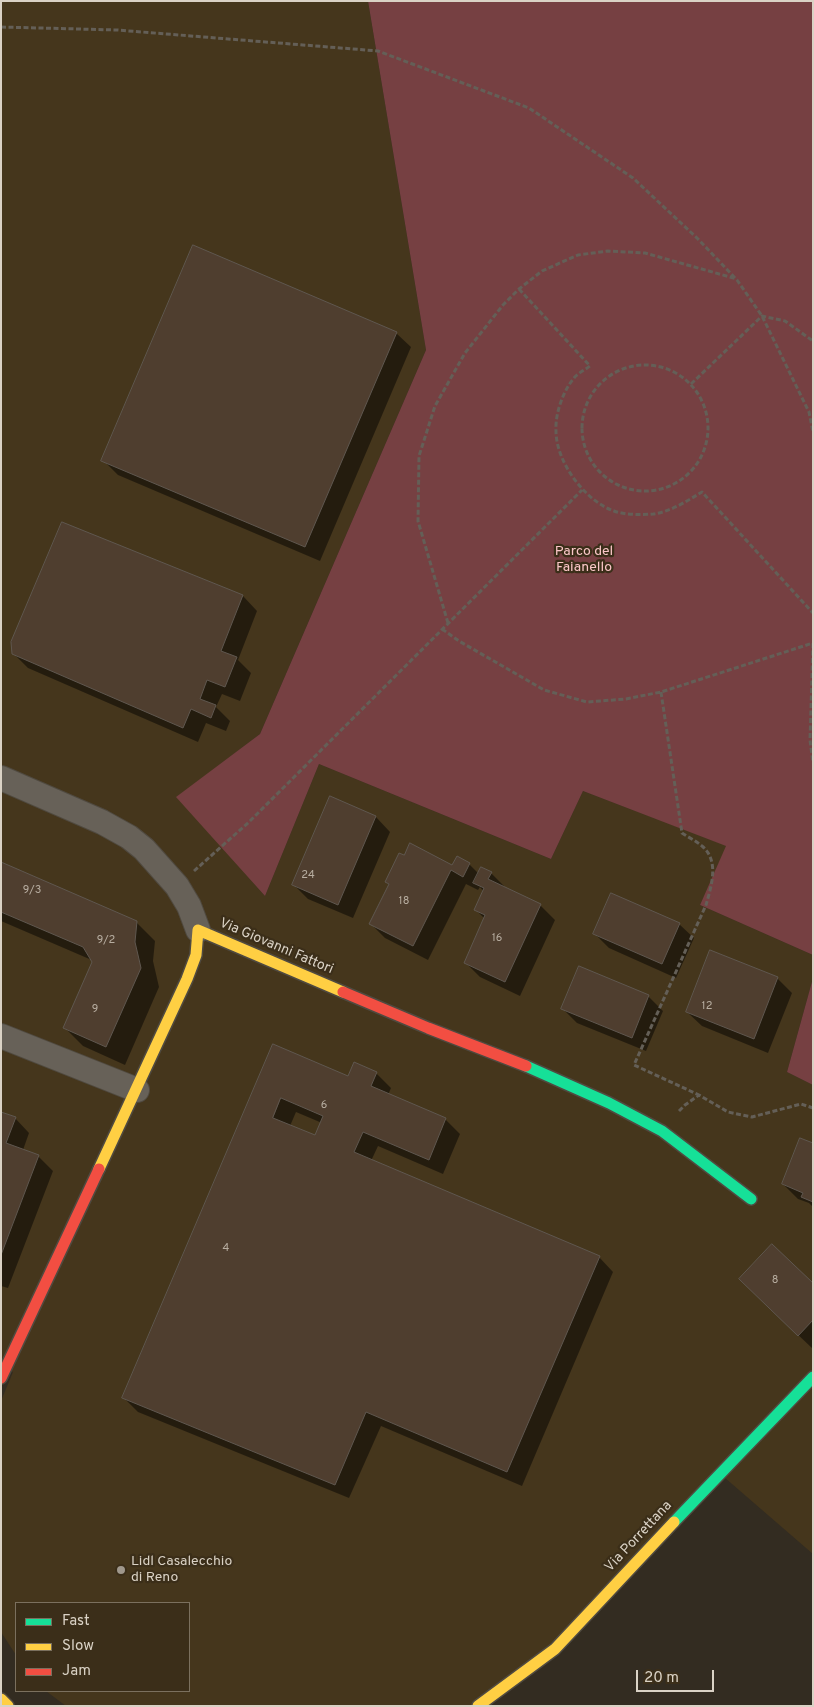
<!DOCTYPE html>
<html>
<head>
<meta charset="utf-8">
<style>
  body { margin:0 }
  #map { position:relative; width:814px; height:1707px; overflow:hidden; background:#332c21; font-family:Overpass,sans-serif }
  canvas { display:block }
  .frame { position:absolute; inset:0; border:2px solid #dad2c5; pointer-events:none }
  .legend { position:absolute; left:15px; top:1602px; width:175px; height:90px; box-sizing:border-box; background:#3b2e19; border:1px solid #7b705e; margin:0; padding:6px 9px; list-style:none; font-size:15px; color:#dad2c5 }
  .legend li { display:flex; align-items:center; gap:10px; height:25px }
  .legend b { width:25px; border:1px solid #7b705e }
  .scale { position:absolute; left:636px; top:1670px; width:78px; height:22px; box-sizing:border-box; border:2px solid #dad2c5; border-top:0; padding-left:6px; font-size:15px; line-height:18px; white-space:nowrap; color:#dad2c5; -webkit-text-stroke:4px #3b2e19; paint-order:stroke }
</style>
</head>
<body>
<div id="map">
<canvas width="814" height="1707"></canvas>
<div class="frame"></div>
<ul class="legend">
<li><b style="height:6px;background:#16e098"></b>Fast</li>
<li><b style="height:6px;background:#ffcf43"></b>Slow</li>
<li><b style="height:6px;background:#f24e42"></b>Jam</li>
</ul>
<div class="scale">20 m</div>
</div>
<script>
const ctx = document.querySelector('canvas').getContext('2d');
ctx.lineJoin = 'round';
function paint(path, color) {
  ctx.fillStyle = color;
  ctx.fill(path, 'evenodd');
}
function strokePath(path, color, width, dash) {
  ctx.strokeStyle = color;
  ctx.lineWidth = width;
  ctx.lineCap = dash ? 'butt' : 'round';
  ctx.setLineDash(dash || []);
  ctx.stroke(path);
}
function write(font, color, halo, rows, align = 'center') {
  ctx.font = font + ' Overpass,sans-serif';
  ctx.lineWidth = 4.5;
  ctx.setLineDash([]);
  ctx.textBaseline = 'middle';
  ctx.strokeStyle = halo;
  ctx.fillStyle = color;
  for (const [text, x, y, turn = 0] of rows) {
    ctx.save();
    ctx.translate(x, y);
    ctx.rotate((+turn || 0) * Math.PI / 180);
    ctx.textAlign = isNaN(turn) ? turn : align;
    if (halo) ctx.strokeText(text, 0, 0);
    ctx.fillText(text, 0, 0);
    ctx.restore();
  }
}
const built = new Path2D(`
  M1,1H368L426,350L260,734L177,797L265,896L319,764L551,859L583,791L727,846L700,905L813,955V978L787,1072L813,1085V1554L717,1471L573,1626L471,1706H66L46,1691H189V1603H16V1655L1,1632V1401L13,1372L1,1366Z`);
const green = new Path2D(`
  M368,1H813V955L700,905L726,846L583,791L551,859L319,764L265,896L176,797L260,734L426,350Z
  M813,978V1085L787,1072Z`);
const shadow = new Path2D(`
  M396,333L411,347L320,561L118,475L103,460Z
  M63,524L243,596L257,611L238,660L251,673L240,701L222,694L216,707L230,721L226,731L206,723L198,742L28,668L13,653Z
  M376,817L390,832L353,918L308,899L294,885Z
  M1,863L136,922L155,941L153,961L159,987L125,1065L83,1046L65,1028L94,961L1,921Z
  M469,864L479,874L491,873L506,888L540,905L555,920L520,996L480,977L465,962L485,919L476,910L484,892L480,887L478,890L466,884L428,960L385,938L370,923L389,885L386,882Z
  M679,924L694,938L676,978L609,948L595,934Z
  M777,978L792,993L768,1053L702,1026L687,1012Z
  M648,996L663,1011L646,1051L577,1023L562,1008Z
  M273,1046L348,1078L376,1073L391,1088L388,1095L446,1120L460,1134L443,1174L378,1146L371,1161L599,1257L613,1272L522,1486L381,1426L349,1498L138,1412L123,1397ZM296,1112L322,1123L315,1137L290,1126Z
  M1,1113L15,1118L29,1133L23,1150L38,1156L53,1171L8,1288L1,1286Z
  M813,1144V1207L809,1203L798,1199L783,1184Z
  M813,1285V1349L755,1294Z`);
const building = new Path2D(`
  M193,245L397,332L305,547L101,461Z
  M62,522L243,595L221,651L237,657L225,687L207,680L200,699L216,705L211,718L191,709L183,728L12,654L11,642Z
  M330,796L376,816L338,905L292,885Z
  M410,843L452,865L457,856L470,863L463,877L451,870L413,946L369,924L389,884L385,882L399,853L404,855Z
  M1,862L137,921L135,942L141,968L106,1047L63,1028L92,962L83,947L1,912Z
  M481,867L492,872L488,879L541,904L505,982L464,963L485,915L474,910L484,888L473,883Z
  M611,893L680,923L662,964L593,934Z
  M710,950L778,977L754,1039L686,1012Z
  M579,966L649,995L632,1038L561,1009Z
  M273,1044L348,1076L354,1062L377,1072L371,1086L446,1118L429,1160L363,1132L354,1152L600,1256L507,1472L366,1412L335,1485L122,1398ZM281,1098L323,1116L315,1135L273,1118Z
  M1,1112L16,1117L6,1143L39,1155L1,1255Z
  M800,1138L813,1143V1202L801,1197L803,1193L782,1184Z
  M772,1244L813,1283V1320L798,1336L739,1279Z`);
const path = new Path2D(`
  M1,27L117,30L378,51L529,108L633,178L698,239L737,280L762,316L809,412L813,432
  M519,289L590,366C585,370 578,373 574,378C563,391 555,414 556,431C556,462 585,501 614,511C625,515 641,515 653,514C670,512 687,501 702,492L813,613
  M582 428a63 63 0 1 1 126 0a63 63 0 1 1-126 0Z
  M691,384L762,316L785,321L813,341
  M448,623L418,521L419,456L435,406L465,353L503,305L519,289L542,271L578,255L608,251L645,253L737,279
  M442,629L459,641L544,690L587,702L626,699L661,692L813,643
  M813,643L810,740L813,763
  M661,692L682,833C688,837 696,841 702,846C720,861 711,887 706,905L634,1065L699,1095
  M194,871L249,822L582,490
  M679,1111L685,1105L699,1095L728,1112L752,1117L801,1104L813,1108`);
const street = new Path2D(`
  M1,778L102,822L129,837L144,849L177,886L189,906L198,930
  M1,1036L137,1090`);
const fast = new Path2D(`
  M526,1066L609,1103L662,1131L751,1199
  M674,1522L813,1377`);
const slow = new Path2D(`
  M99,1169L187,979L196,955L198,930L343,992
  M1,1699L8,1706
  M478,1706L555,1649L674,1522`);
const jam = new Path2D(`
  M343,992L428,1028L526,1066
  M1,1378L99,1169`);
const markers = [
  [121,1570,5,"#a0988c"]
];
const numberNames = [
  ["24",308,876],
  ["9/3",32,891],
  ["18",404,902],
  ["16",497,939],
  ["9/2",106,941],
  ["12",707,1007],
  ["9",95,1010],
  ["6",324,1106],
  ["4",226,1249],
  ["8",775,1281]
];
const parkNames = [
  ["Parco del",584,552],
  ["Faianello",584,568]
];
const streetNames = [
  ["Via Giovanni Fattori",276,947,23],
  ["Via Porrettana",639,1537,-47]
];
const poiNames = [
  ["Lidl Casalecchio",131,1562],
  ["di Reno",131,1578]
];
paint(built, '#45361c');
paint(green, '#764042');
paint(shadow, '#0007');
paint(building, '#4f3e2f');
strokePath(building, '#5f574f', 1);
strokePath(street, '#504a40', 26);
strokePath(fast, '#504a40', 14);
strokePath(slow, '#504a40', 14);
strokePath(jam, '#504a40', 14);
strokePath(path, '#645f57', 3, [5, 2.5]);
strokePath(street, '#676158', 24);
strokePath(fast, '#16e098', 11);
strokePath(slow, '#ffcf43', 11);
strokePath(jam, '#f24e42', 11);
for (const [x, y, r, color] of markers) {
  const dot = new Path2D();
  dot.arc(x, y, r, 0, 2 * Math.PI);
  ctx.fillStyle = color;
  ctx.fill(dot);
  strokePath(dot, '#3b2e19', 2);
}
write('11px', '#b7ada0', null, numberNames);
write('14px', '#fbc7c8', '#3b2e19', parkNames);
write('14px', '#dad2c5', '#3b2e19', streetNames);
write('14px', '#dad2c5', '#3b2e19', poiNames, 'left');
</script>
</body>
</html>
